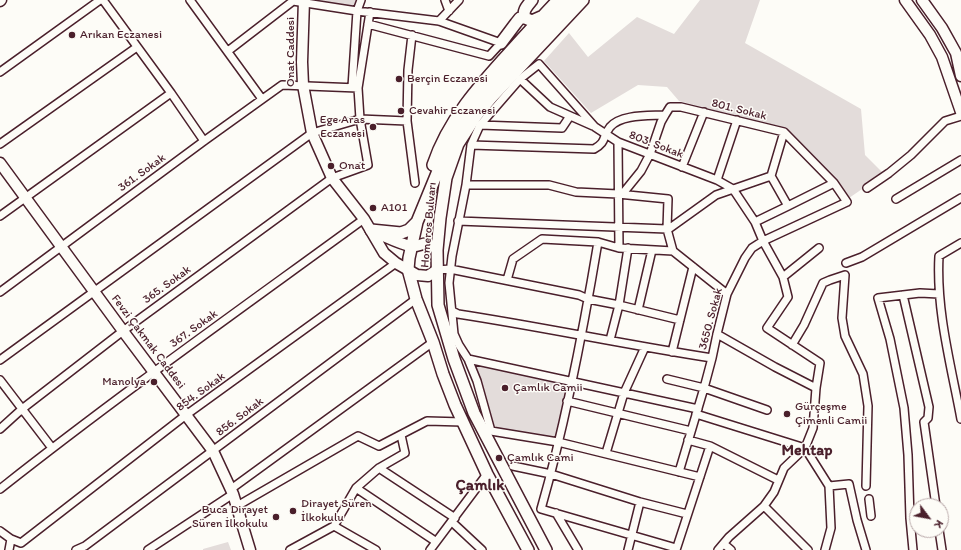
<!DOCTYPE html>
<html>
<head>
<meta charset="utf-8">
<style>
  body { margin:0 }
  #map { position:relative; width:961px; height:550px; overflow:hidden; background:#fdfcf7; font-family:Itim,sans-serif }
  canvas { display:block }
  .north { position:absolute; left:909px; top:498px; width:40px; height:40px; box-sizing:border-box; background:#fdfcf7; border:1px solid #b5a4a5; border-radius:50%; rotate:122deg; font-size:11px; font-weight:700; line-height:16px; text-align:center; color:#4a1f2b }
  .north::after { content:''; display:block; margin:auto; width:14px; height:18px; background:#4a1f2b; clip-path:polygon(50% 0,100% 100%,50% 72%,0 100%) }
</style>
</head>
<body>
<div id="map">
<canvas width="961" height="550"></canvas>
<div class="north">K</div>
</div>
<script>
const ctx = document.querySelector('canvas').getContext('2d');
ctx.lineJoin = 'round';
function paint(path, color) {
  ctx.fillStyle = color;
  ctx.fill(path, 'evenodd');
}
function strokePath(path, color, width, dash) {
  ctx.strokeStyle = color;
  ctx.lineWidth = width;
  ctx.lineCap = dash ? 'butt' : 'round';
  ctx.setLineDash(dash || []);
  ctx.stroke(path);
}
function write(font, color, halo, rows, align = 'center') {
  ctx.font = font + ' Itim,sans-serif';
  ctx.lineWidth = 3;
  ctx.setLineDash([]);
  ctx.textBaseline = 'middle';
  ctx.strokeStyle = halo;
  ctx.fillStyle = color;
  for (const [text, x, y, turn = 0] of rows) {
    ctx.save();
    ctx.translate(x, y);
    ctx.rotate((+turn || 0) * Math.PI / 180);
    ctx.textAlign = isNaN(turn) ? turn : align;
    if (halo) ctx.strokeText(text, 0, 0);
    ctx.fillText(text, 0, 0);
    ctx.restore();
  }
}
const green = new Path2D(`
  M316,0H359L357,8Z
  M700,0H760L745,43L861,109L865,155L884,174L849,198L837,180L786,129L679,101L667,87L638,85L591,113L544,61L569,33L588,57L637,17L674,34Z
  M468,359L571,381L558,442L491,431Z
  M228,542L231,550H203V549Z`);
const street = new Path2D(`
  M103,0L171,93L204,141
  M190,0L262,99
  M445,0L449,11
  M439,21L459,0
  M412,35L408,70L407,121L415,183
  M228,51L293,1L357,11L439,21L501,43L489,56L368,24
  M0,72L100,0
  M520,79L550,107L593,126
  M352,87L357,11L361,0
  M480,125L562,128L570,116
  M784,132L771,176L788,206
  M618,142L619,248
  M0,144L137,47
  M471,145L594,149C607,142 602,137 610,127C621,114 649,116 665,115L670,107H681L784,132L834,183L847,202L763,241L752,248L745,258L727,294L717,334L712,358L704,388L679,472
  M682,167L704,112
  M717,180L737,120
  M466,185H549L576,192L618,194L668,199L667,229L673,251
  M867,188L889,173L911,155L945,121L961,116
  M619,194L624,192L641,171L650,154L661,122L665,115
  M896,199L961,160
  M0,216L171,93
  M458,221L667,229L670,228L716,195L771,176
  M755,222L788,206L834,183
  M598,242C583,332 566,422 541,509L676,548
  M961,243L939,256C936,311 951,365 961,419
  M846,263L862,257L961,198
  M437,270L450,269L579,295L588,299L619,305L680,320
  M783,277L819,248
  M507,280L513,259L542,239L598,242L619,248L673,251L727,294
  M0,292L204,141L282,85L358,88
  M903,295L929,407L928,418L924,422L936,506
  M638,310L652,250
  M452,311L458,314C543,327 627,345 712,358
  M717,334L775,367L816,388
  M610,340L619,305L628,248
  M792,345L804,325L823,283L830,280L845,275L842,318L845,336L863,374L868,406L866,486
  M672,352L693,267
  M468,359L698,409
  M0,360L312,133L360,119L407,121
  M667,379L704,388L767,410
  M0,380L52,448
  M567,401L691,431
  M696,414L805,448L784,468L774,492L764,506L729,537L718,550
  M0,429L22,409L123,331L332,178L368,165L360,119L358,88L370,12
  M688,440L710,446L778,480
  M606,453L624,393L645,347
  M513,466L551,474L640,502L687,514
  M379,468L455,518
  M700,477L558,442L491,431L477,381L468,359L459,345L454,334L449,283L452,256L466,185L471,145L480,125L520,79L539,64L595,127L618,142L717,180L733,189L755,222L763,241L783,277L788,297L767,328L820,363L816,388L813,428L805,448L829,486L831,528L825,550
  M829,486L849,484L857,520L866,550
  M356,488L435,541
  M0,489C119,395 242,308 364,219
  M231,489L433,342
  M869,499L871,516
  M237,506L358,436L379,446L427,421L463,422
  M764,506L808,550
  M556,513L578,550
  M452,522L482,550
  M334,526L356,488L379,468L405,453L401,435
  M939,530L942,550
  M0,531L11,539
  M724,544L731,550
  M9,550L11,539L21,543L186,415L396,263
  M76,550L85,546L416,299
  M148,550L233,494
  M290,550L334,526L376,550
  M430,550L487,474
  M628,550L640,502
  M676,550L710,446
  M913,550L910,518L908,455L904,408L890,339L878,298L920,293L939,294`);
const secondary = new Path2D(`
  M304,0L302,62L303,85L312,133L332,178L364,219L384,253L396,263L417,275L428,276L437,270
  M905,0L930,35L942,57L961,112
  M922,0L942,28L956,53L961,76
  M0,1L1,0
  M0,163L123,331L213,451L233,494L250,550
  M374,232C385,236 399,244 411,246C422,248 424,237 437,250`);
const primary = new Path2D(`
  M532,0C527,6 522,11 525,18L532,21L541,17
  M501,43L516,23L520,18H525
  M433,165C448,120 479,86 510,52C526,34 542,17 558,0
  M371,230L401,233L409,230L417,222
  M528,550L487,474L455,405L443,374L433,342L416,299L408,269L409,258L417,222L440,166L466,116L500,75L571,0
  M546,550L474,413L454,359L438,305L437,250L440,218L446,178L458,144L476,116L491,98L583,0`);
const markers = [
  [72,35,4,"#4a1f2b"],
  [399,79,4,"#4a1f2b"],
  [401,111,4,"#4a1f2b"],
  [373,127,4,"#4a1f2b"],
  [331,166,4,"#4a1f2b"],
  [373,208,4,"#4a1f2b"],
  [154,382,4,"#4a1f2b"],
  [505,388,4,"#4a1f2b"],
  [787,414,4,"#4a1f2b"],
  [499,458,4,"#4a1f2b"],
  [293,511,4,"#4a1f2b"],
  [276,517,4,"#4a1f2b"]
];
const poiNames = [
  ["Arıkan Eczanesi",80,35],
  ["Berçin Eczanesi",407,79],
  ["Cevahir Eczanesi",409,111],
  ["Ege Aras",365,120,"right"],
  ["Eczanesi",365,134,"right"],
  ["Onat",339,166],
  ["A101",381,208],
  ["Manolya",146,382,"right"],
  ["Çamlık Camii",513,388],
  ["Gürçeşme",795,407],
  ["Çimenli Camii",795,421],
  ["Çamlık Cami",507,458],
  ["Dirayet Süren",301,504],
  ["İlkokulu",301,518],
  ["Buca Dirayet",268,510,"right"],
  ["Süren İlkokulu",268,524,"right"]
];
const streetNames = [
  ["Onat Caddesi",291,52,-90],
  ["801. Sokak",739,110,14],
  ["803. Sokak",656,145,21],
  ["361. Sokak",142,173,-36],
  ["Homeros Bulvarı",429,225,-85],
  ["365. Sokak",167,285,-36],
  ["3650. Sokak",711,319,-75],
  ["367. Sokak",194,329,-36],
  ["Fevzi Çakmak Caddesi",148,342,53],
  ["854. Sokak",201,392,-36],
  ["856. Sokak",240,417,-37]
];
const districtNames = [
  ["Mehtap",807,451],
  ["Çamlık",480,486]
];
paint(green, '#e3dcda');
strokePath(street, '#4a1f2b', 10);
strokePath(secondary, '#4a1f2b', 13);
strokePath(primary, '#4a1f2b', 14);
strokePath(street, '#fdfcf7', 7);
strokePath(secondary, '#fdfcf7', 10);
strokePath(primary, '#fdfcf7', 11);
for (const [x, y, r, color] of markers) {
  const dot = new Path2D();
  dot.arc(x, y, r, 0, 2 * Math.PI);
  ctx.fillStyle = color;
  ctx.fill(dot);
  strokePath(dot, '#fdfcf7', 1.5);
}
write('12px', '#4a1f2b', '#fdfcf7', poiNames, 'left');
write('12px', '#4a1f2b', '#fdfcf7', streetNames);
write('bold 16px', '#4a1f2b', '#fdfcf7', districtNames);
</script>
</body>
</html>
